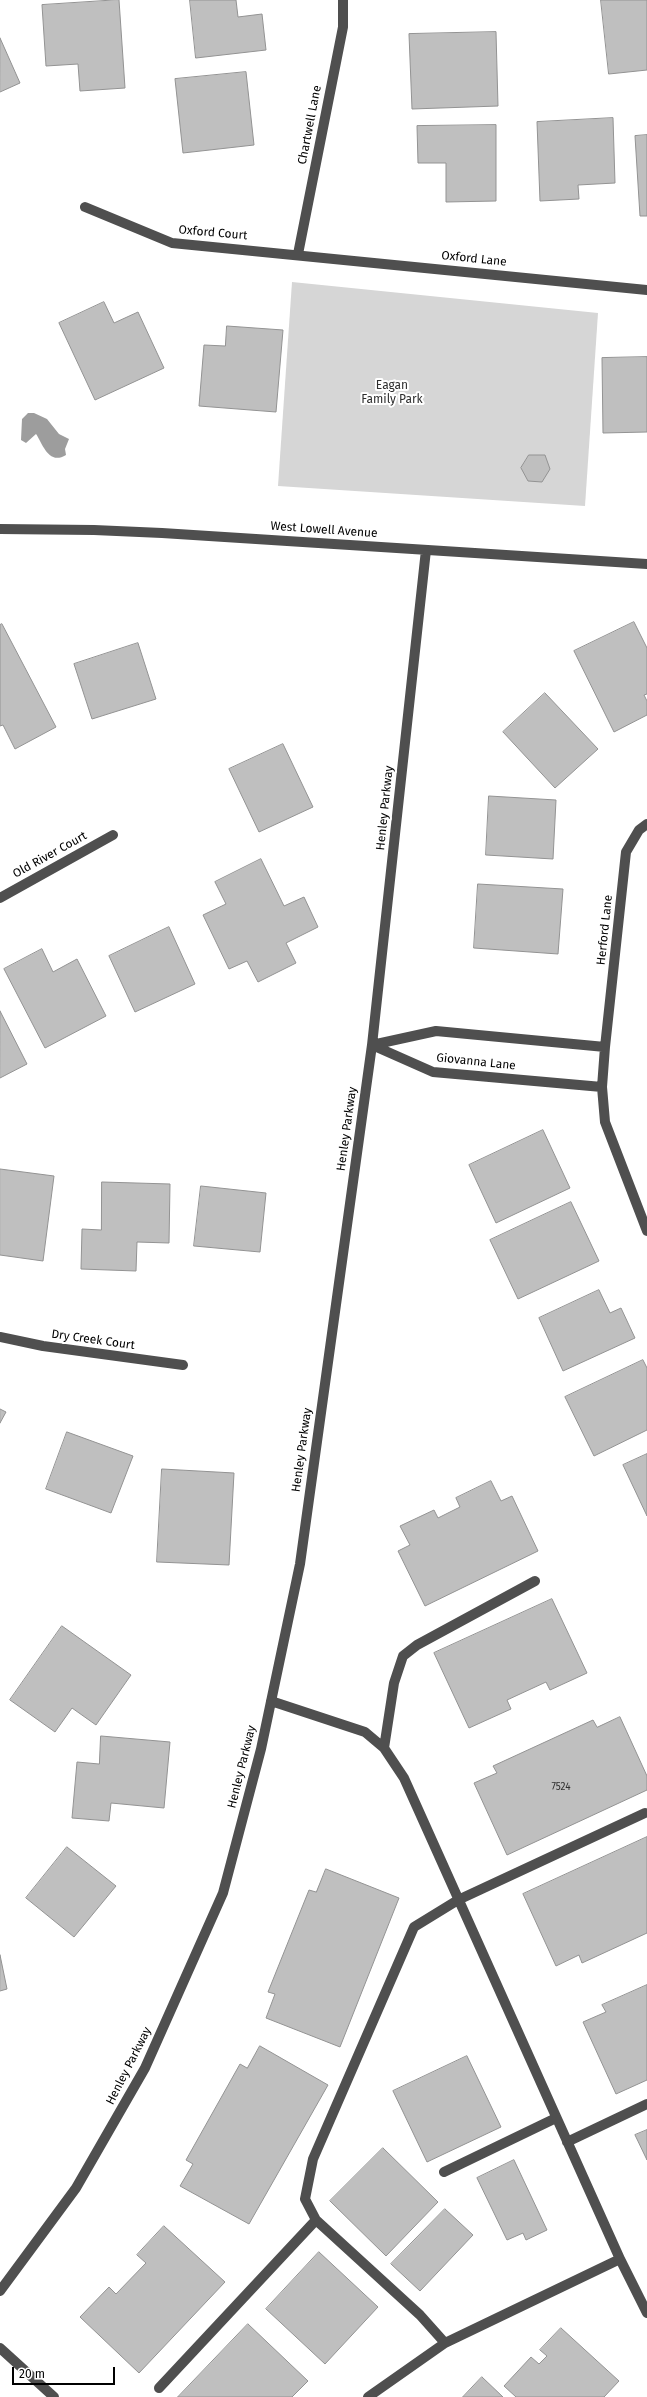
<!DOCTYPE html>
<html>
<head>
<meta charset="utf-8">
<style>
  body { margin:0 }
  #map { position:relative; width:647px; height:2397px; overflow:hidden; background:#fff; font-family:"Fira Sans",sans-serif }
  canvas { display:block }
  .scale { position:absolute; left:12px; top:2367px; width:103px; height:18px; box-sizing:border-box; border:2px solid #000; border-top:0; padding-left:5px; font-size:12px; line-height:14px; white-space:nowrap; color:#000; -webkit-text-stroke:3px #fff; paint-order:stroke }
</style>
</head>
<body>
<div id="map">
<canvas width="647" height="2397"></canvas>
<div class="scale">20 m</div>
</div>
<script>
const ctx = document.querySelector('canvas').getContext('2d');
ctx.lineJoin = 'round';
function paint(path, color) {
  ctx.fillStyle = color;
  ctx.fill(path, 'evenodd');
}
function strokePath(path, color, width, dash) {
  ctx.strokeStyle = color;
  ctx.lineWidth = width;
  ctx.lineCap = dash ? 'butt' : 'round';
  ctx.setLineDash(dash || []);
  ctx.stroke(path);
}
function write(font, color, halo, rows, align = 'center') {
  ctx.font = font + ' "Fira Sans",sans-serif';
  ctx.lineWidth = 4;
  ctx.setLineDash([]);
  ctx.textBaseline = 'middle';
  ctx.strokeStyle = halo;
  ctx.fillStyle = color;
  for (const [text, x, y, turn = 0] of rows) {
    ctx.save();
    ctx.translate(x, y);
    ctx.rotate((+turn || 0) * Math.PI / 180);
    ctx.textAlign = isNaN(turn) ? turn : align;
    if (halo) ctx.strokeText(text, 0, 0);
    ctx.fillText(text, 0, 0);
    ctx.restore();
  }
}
const green = new Path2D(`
  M292,282L598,313L585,506L278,486Z`);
const water = new Path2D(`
  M28,413H34L47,419L59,434L69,439L65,449L66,455C48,466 42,442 36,434L26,443L21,440L22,419Z`);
const building = new Path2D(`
  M119,0L125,88L80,91L78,64L46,66L42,5Z
  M190,0H236L238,17L262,14L266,50L196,58Z
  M601,0H647V70L609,74Z
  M496,32L498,106L412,109L409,34Z
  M0,38L20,83L0,92Z
  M246,72L254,145L183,153L175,79Z
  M613,118L615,183L578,185L579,199L540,201L537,122Z
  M496,125V201L446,202V163H418L417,126Z
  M647,135V216H640L635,136Z
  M104,302L114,323L138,312L164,368L95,400L59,323Z
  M227,326L283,330L276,412L199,406L204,345L225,346Z
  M647,357V432L603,433L602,358Z
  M529,455H545L550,469L542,482L528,481L521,468Z
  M634,622L647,648V694L644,695L647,701V715L614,732L574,651Z
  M2,624L56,727L15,749L3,725L0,726V625Z
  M138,643L156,699L92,719L74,664Z
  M545,693L598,749L555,788L503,732Z
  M283,744L313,807L259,832L229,769Z
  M489,796L556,800L553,859L486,855Z
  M261,859L284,906L304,897L318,927L286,943L296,963L258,982L247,961L229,969L203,915L226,904L215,882Z
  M478,884L563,889L558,954L474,948Z
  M169,927L195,984L135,1012L109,956Z
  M42,949L53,972L77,959L106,1016L45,1048L4,969Z
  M0,1011L27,1064L0,1078Z
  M543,1130L570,1188L496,1223L469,1165Z
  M0,1169L54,1176L43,1261L0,1255Z
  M102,1182L170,1184L169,1243L137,1242L136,1271L81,1269L82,1229L101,1230Z
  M201,1186L266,1193L260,1252L194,1246Z
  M571,1202L599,1261L518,1299L490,1240Z
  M599,1290L610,1313L621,1308L635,1338L563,1371L539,1318Z
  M643,1360L647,1368V1430L594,1456L565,1397Z
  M0,1409L6,1412L0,1423Z
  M67,1432L133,1456L111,1513L46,1489Z
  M647,1454V1516L623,1465Z
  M162,1469L234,1473L229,1565L157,1562Z
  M491,1481L501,1501L512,1496L538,1551L425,1606L398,1551L410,1545L400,1526L434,1510L438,1518L460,1507L456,1498Z
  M552,1599L587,1673L550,1690L546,1682L507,1700L511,1709L469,1728L434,1653Z
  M62,1626L131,1675L96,1725L72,1708L55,1732L10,1700Z
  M620,1717L647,1776V1790L507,1855L474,1783L497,1773L493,1766L593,1720L597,1727Z
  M101,1736L170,1742L164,1808L111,1803L109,1821L72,1818L77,1762L99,1764Z
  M647,1837V1933L582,1963L579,1955L556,1966L523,1894Z
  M67,1847L116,1886L74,1937L26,1898Z
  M326,1869L399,1898L340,2047L266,2018L275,1994L268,1992L309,1890L316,1892Z
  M0,1955L7,1989L0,1991Z
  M647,1985V2080L616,2094L583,2022L606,2012L602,2005Z
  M260,2046L328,2085L249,2224L180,2186L193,2164L186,2160L240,2064L247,2068Z
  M467,2056L501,2127L427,2162L393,2091Z
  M647,2130V2160L635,2135Z
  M383,2148L438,2202L386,2256L330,2201Z
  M514,2160L547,2230L526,2240L523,2233L507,2240L477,2178Z
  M445,2209L473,2235L420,2291L391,2264Z
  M164,2226L225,2282L139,2373L80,2317L109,2287L116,2294L146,2263L137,2255Z
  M319,2252L378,2307L325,2364L266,2309Z
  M248,2324L308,2381L292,2397H178Z
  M561,2328L619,2381L604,2397H516L504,2386L531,2357L539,2364L547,2356L540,2350Z
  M482,2377L503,2397H463Z`);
const minor = new Path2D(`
  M85,207L172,243L647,290
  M298,254L343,27V0
  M0,529L94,530L162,533L647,564
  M647,824L639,830L626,852L605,1047L602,1087L605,1122L647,1231
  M0,898L113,835
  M372,1045L433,1072L602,1087
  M372,1045L436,1031L605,1047
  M0,1337L43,1346L183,1365
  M271,1701L365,1732L384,1748L404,1778L620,2259
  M384,1748L394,1683L403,1656L417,1645L535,1581
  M567,2142L647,2104
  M444,2172L556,2118
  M0,2291L76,2188L145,2068L223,1893L261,1749L300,1564L372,1045L426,550
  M445,2343L420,2315L316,2220L305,2199L313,2159L414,1927L458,1900L645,1813
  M0,2348L54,2397
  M159,2388L316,2220
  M368,2397L445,2343L620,2259L647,2313`);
const numberNames = [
  ["7524",561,1787]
];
const streetNames = [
  ["Chartwell Lane",310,125,-79],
  ["Oxford Court",213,233,5],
  ["Oxford Lane",474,259,6],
  ["West Lowell Avenue",324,530,4],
  ["Henley Parkway",385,808,-84],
  ["Old River Court",50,855,-29],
  ["Herford Lane",605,930,-84],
  ["Giovanna Lane",476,1062,6],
  ["Henley Parkway",347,1129,-82],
  ["Dry Creek Court",93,1340,8],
  ["Henley Parkway",302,1450,-82],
  ["Henley Parkway",242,1767,-76],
  ["Henley Parkway",129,2066,-63]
];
const parkNames = [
  ["Eagan",392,386],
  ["Family Park",392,400]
];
paint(green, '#d6d6d6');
paint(water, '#9d9d9d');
paint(building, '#bfbfbf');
strokePath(building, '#939393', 1);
strokePath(minor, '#4f4f4f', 10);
write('10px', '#303030', null, numberNames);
write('12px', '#000', '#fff', streetNames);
write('12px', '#2d2d2d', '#fff', parkNames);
</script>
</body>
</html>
